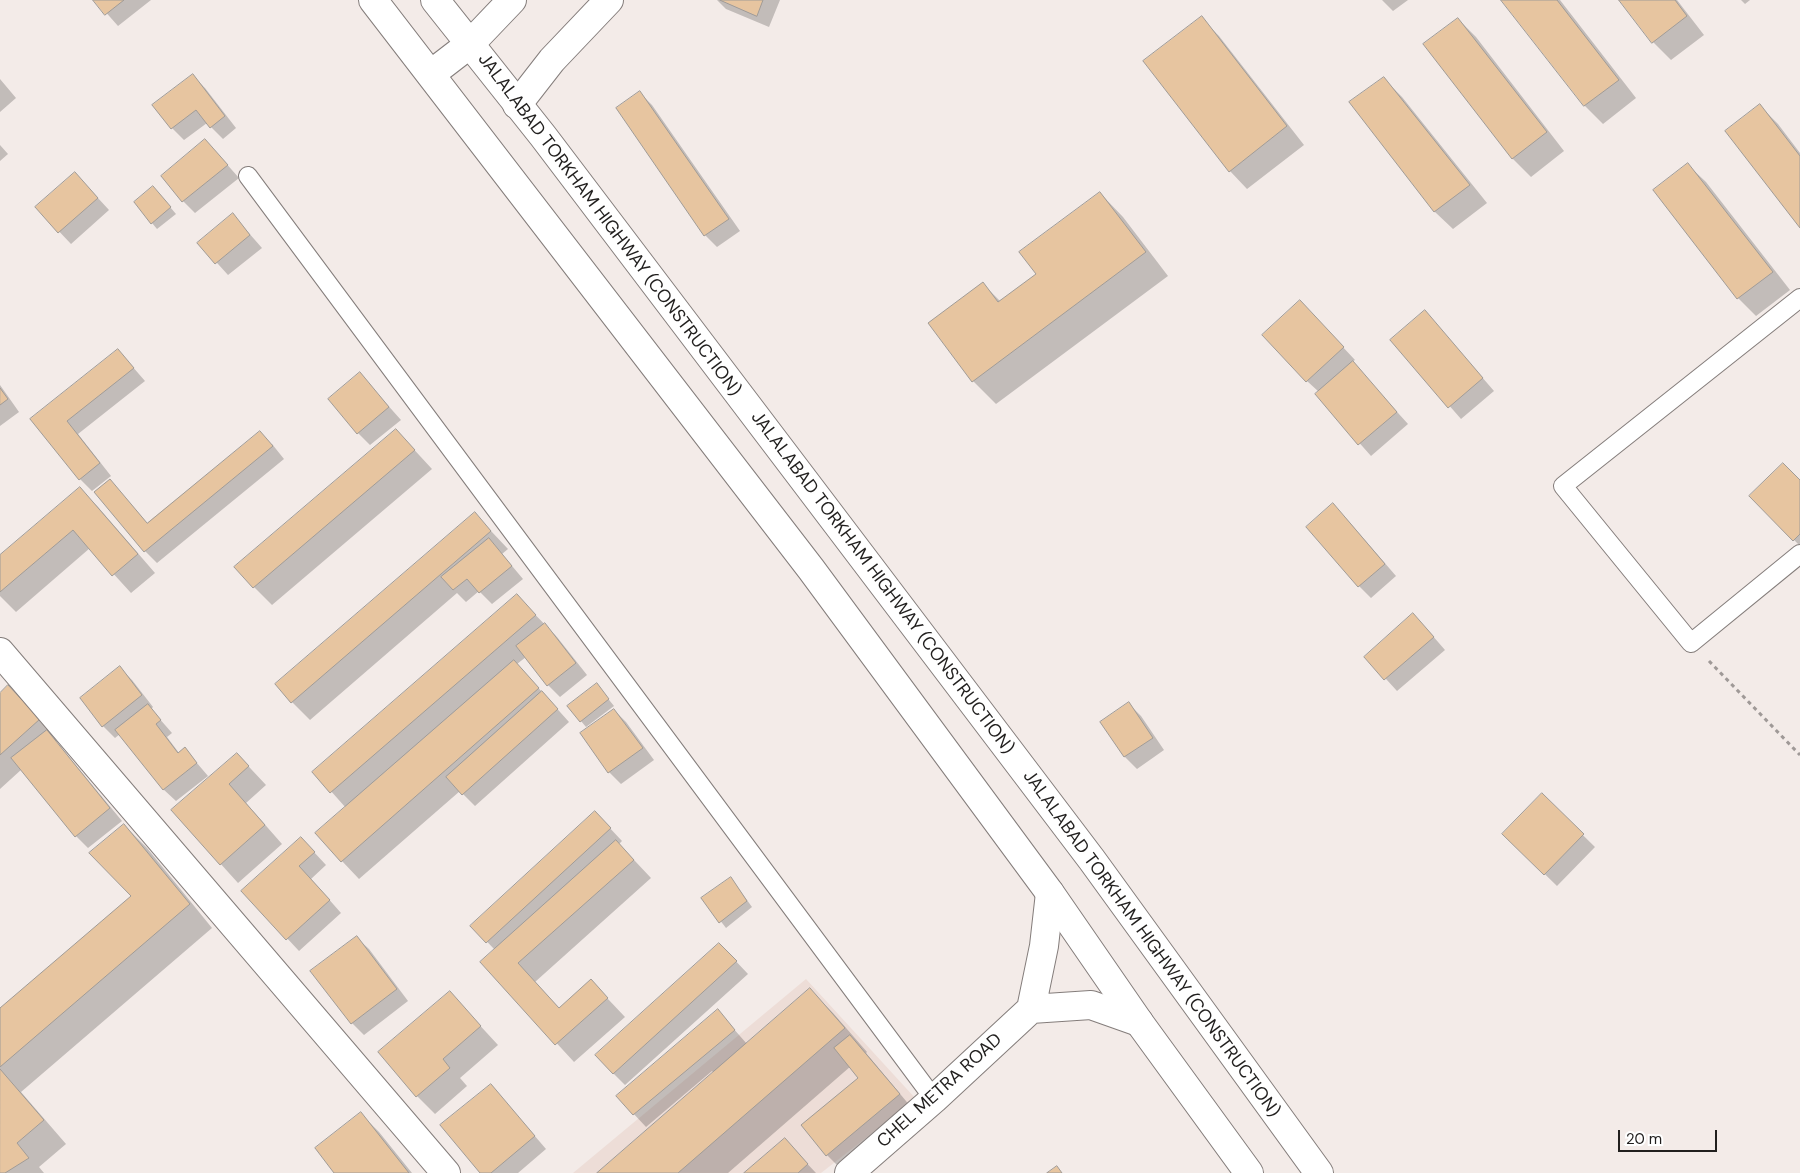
<!DOCTYPE html>
<html>
<head>
<meta charset="utf-8">
<style>
  body { margin:0 }
  #map { position:relative; width:1800px; height:1173px; overflow:hidden; background:#f3ebe8; font-family:"DM Sans",sans-serif }
  canvas { display:block }
  .scale { position:absolute; left:1618px; top:1130px; width:99px; height:22px; box-sizing:border-box; border:2px solid #211f1e; border-top:0; padding-left:6px; font-size:15px; line-height:18px; white-space:nowrap; color:#211f1e; -webkit-text-stroke:4px #fff; paint-order:stroke }
</style>
</head>
<body>
<div id="map">
<canvas width="1800" height="1173"></canvas>
<div class="scale">20 m</div>
</div>
<script>
const ctx = document.querySelector('canvas').getContext('2d');
ctx.lineJoin = 'round';
function paint(path, color) {
  ctx.fillStyle = color;
  ctx.fill(path, 'evenodd');
}
function strokePath(path, color, width, dash) {
  ctx.strokeStyle = color;
  ctx.lineWidth = width;
  ctx.lineCap = dash ? 'butt' : 'round';
  ctx.setLineDash(dash || []);
  ctx.stroke(path);
}
function write(font, color, halo, rows, align = 'center') {
  ctx.font = font + ' "DM Sans",sans-serif';
  ctx.lineWidth = 5;
  ctx.setLineDash([]);
  ctx.textBaseline = 'middle';
  ctx.strokeStyle = halo;
  ctx.fillStyle = color;
  for (const [text, x, y, turn = 0] of rows) {
    ctx.save();
    ctx.translate(x, y);
    ctx.rotate((+turn || 0) * Math.PI / 180);
    ctx.textAlign = isNaN(turn) ? turn : align;
    if (halo) ctx.strokeText(text, 0, 0);
    ctx.fillText(text, 0, 0);
    ctx.restore();
  }
}
const built = new Path2D(`
  M806,979L916,1099L821,1173H573Z`);
const shadow = new Path2D(`
  M95,0H151L118,26Z
  M717,0H780L769,27L726,9Z
  M1382,0H1408L1393,11Z
  M1503,0H1560L1636,98L1603,124L1585,106Z
  M1621,0H1677L1704,35L1671,60L1653,42Z
  M1741,0H1750L1745,4Z
  M1201,18L1219,36L1304,145L1247,189L1230,171Z
  M1458,19L1476,37L1564,151L1531,177L1513,159L1425,44Z
  M193,76L205,88L236,128L223,139L207,123L184,140L172,128L154,106Z
  M0,79L16,98L0,112Z
  M1384,79L1402,97L1487,203L1453,229L1435,212L1351,102Z
  M640,93L652,105L740,231L717,247L705,235Z
  M1760,106L1778,124L1800,153V226Z
  M0,145L8,154L0,161Z
  M217,153L239,178L195,213L183,201Z
  M1688,165L1706,182L1790,290L1756,316L1738,298L1655,190Z
  M75,173L109,210L71,244L36,207Z
  M1100,193L1123,217L1168,276L996,404L973,381L983,284L1001,302L1038,275Z
  M159,194L176,214L157,229L152,223Z
  M233,215L262,248L228,275L199,243Z
  M1312,314L1355,360L1352,362L1408,424L1371,456L1316,394L1319,392L1307,381Z
  M1436,324L1494,391L1461,419L1392,340Z
  M118,350L145,381L78,434L111,476L92,491L80,479L32,419Z
  M360,374L401,420L370,445L358,433Z
  M0,385L19,412L0,426Z
  M396,430L432,469L272,605L254,587Z
  M272,444L284,459L157,563L145,551L110,480L148,524Z
  M1800,482V546L1751,496Z
  M80,489L98,507L155,573L131,593L90,548L16,612L0,596V557Z
  M475,514L508,549L502,554L523,579L492,604L479,591L466,602L457,593L310,720L292,702Z
  M1345,517L1396,576L1371,598L1359,586Z
  M517,596L557,637L587,675L560,697L548,685L526,657L517,664L569,722L475,806L460,791L359,879L342,861L346,808L314,772Z
  M1425,627L1445,650L1397,691L1366,657Z
  M120,668L132,680L153,707L151,709L172,733L167,737L179,753L185,749L208,776L176,801L163,789L120,734L115,738L103,726Z
  M597,685L614,706L586,727L581,721Z
  M0,694L26,705L57,738L55,740L122,821L88,848L76,836L22,769L0,789Z
  M1129,704L1141,716L1164,750L1137,769L1125,757L1102,722Z
  M614,710L626,722L654,760L621,784L609,772Z
  M237,754L266,785L246,803L282,844L238,883L172,810Z
  M1542,795L1595,847L1557,886L1516,846Z
  M124,825L147,848L212,928L21,1092L66,1144L39,1167L44,1173H0V1009L133,896Z
  M607,825L622,841L619,844L651,878L535,982L560,1009L591,981L625,1017L574,1062L482,962L495,950L472,926Z
  M313,851L326,865L311,879L341,913L299,951L243,891Z
  M736,885L752,907L726,928L703,898Z
  M356,937L369,949L408,1001L364,1035L352,1023L312,971Z
  M731,956L748,974L625,1085L613,1073Z
  M810,990L833,1013L867,1052L866,1053L911,1107L839,1167L827,1155L860,1078L851,1066L728,1173H599L714,1073L712,1071L646,1127L617,1096L718,1011L747,1044Z
  M450,993L498,1045L460,1078L467,1086L435,1114L417,1096Z
  M491,1085L546,1149L518,1173H482Z
  M361,1114L379,1132L412,1173H336Z
  M785,1140L816,1173H746Z`);
const building = new Path2D(`
  M93,0H124L105,15Z
  M720,0H763L757,16Z
  M1501,0H1557L1619,80L1584,106Z
  M1619,0H1675L1687,16L1652,43Z
  M1202,16L1287,126L1229,172L1143,61Z
  M1458,18L1547,132L1512,159L1423,44Z
  M193,74L225,116L210,128L196,110L171,129L152,105Z
  M1384,77L1470,185L1434,212L1349,102Z
  M640,91L729,219L704,236L616,108Z
  M1760,104L1800,156V228L1725,131Z
  M205,139L228,165L182,202L161,176Z
  M1688,163L1773,272L1737,299L1653,190Z
  M75,172L98,198L58,233L35,207Z
  M153,186L171,207L151,224L134,202Z
  M1100,192L1146,252L972,382L928,323L983,282L998,302L1036,274L1019,252Z
  M233,213L250,235L215,264L197,243Z
  M1300,300L1344,347L1306,382L1262,335Z
  M1425,310L1483,378L1448,408L1390,340Z
  M118,349L134,368L67,421L100,463L79,480L30,419Z
  M1353,361L1397,412L1358,445L1315,394Z
  M360,372L389,407L357,434L328,399Z
  M0,388L8,399L0,405Z
  M396,429L415,450L253,588L234,567Z
  M260,431L273,446L144,552L94,492L110,479L147,523Z
  M1783,463L1800,480V534L1793,541L1749,496Z
  M80,487L138,554L112,576L73,530L0,592V555Z
  M1333,503L1385,564L1358,587L1306,527Z
  M475,512L491,531L291,703L275,684Z
  M489,538L512,566L479,593L467,579L453,590L441,577Z
  M517,594L536,615L330,793L312,772Z
  M1413,613L1434,637L1384,680L1364,657Z
  M545,623L576,663L547,686L516,646Z
  M514,660L539,688L341,862L315,833Z
  M120,666L142,695L102,727L80,698Z
  M597,683L609,699L580,722L567,706Z
  M8,685L40,719L0,755V693Z
  M542,691L558,709L462,795L446,777Z
  M1129,702L1153,738L1124,757L1100,722Z
  M148,704L161,720L156,724L178,753L185,747L197,763L163,790L115,730Z
  M614,709L643,748L608,773L580,733Z
  M47,730L110,808L75,837L11,758Z
  M237,753L249,766L229,784L265,825L220,865L171,810Z
  M1542,793L1584,834L1544,875L1502,834Z
  M595,811L611,828L486,943L470,926Z
  M124,824L190,904L0,1067V1008L131,896L89,853Z
  M301,837L315,852L299,866L330,900L286,940L241,891Z
  M616,840L634,860L518,963L559,1008L591,979L608,998L555,1045L480,962Z
  M731,877L747,901L719,923L701,898Z
  M357,936L397,989L351,1024L310,971Z
  M719,943L737,961L613,1074L595,1055Z
  M810,988L845,1028L678,1173H597Z
  M450,991L481,1026L443,1059L450,1068L416,1097L378,1052Z
  M718,1009L735,1030L633,1115L616,1096Z
  M850,1035L900,1094L826,1156L801,1125L858,1078L834,1048Z
  M0,1069L44,1120L17,1143L29,1158L5,1173H0Z
  M491,1084L535,1136L491,1173H480L440,1125Z
  M361,1112L409,1173H334L315,1148Z
  M785,1138L808,1164L798,1173H744Z
  M1057,1166L1062,1173H1047Z`);
const path = new Path2D(`
  M1709,661L1800,755`);
const service = new Path2D(`
  M248,176L934,1099
  M1800,298L1563,486L1691,643L1800,554`);
const minor = new Path2D(`
  M431,74L470,44L512,0
  M517,105L552,60L609,0
  M0,652L446,1173`);
const tertiary = new Path2D(`
  M1031,1009L1044,946L1050,893
  M1031,1009L1091,1005L1139,1022
  M849,1173L934,1099L1031,1009`);
const trunk = new Path2D(`
  M373,0L811,569L1050,893L1139,1022L1249,1173
  M435,0L543,136L1092,860L1319,1173`);
const streetNames = [
  ["JALALABAD TORKHAM HIGHWAY (CONSTRUCTION)",609,225,53],
  ["JALALABAD TORKHAM HIGHWAY (CONSTRUCTION)",882,583,53],
  ["JALALABAD TORKHAM HIGHWAY (CONSTRUCTION)",1151,944,54],
  ["CHEL METRA ROAD",940,1091,-42]
];
paint(built, '#edddd7');
paint(shadow, '#0003');
paint(building, '#e7c5a0');
strokePath(building, '#a09b96', 1);
strokePath(service, '#847d7b', 20);
strokePath(minor, '#847d7b', 30);
strokePath(tertiary, '#847d7b', 30);
strokePath(trunk, '#847d7b', 30);
strokePath(path, '#9f9997', 3, [4, 4]);
strokePath(service, '#fff', 18);
strokePath(minor, '#fff', 28);
strokePath(tertiary, '#fff', 28);
strokePath(trunk, '#fff', 28);
write('18px', '#211f1e', '#fff', streetNames);
</script>
</body>
</html>
